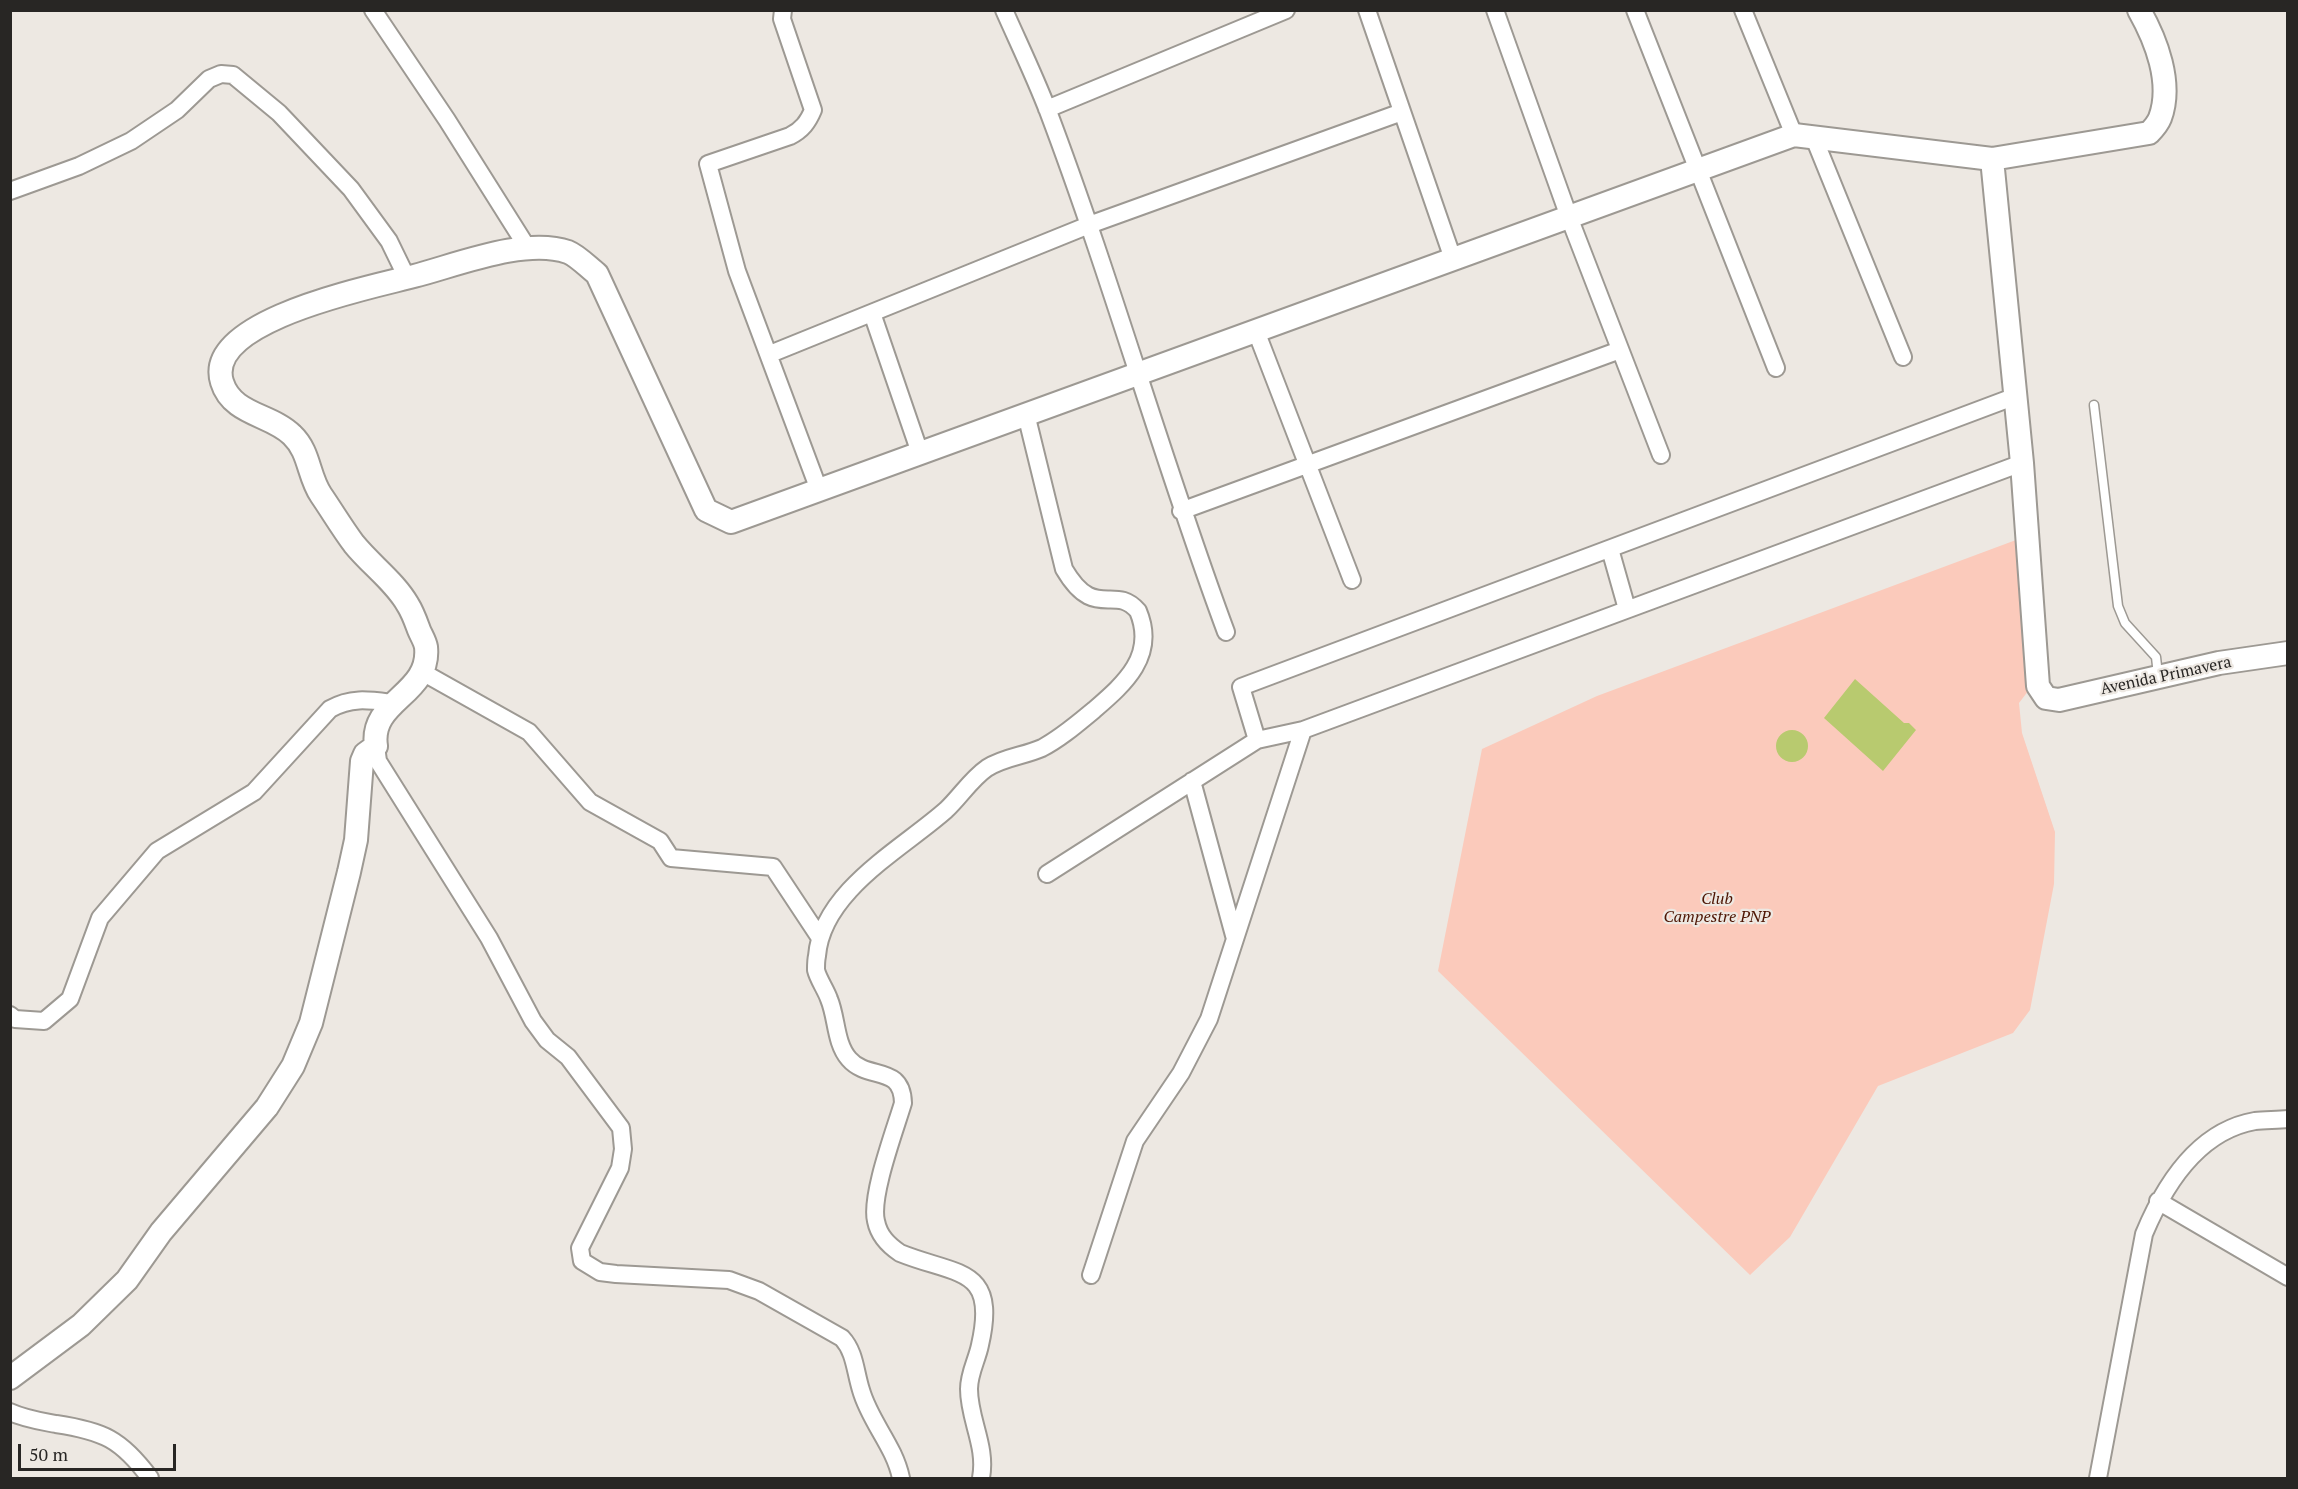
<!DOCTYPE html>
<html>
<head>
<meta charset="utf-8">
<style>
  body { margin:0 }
  #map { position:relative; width:2298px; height:1489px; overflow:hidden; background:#ede8e2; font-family:"PT Serif",serif }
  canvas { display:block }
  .frame { position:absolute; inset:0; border:12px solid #282624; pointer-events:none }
  .scale { position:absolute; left:18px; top:1444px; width:158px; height:27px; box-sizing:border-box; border:3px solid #282624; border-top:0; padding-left:8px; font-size:18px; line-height:21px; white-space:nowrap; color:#282624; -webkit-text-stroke:4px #ede8e2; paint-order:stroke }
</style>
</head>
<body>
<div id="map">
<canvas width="2298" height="1489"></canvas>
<div class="frame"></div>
<div class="scale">50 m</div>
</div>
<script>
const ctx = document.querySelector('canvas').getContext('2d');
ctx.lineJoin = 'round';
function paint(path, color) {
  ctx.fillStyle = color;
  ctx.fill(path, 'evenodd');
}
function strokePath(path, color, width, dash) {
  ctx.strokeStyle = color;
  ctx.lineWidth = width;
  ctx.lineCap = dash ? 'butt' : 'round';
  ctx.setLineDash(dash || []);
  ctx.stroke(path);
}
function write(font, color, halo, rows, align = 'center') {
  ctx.font = font + ' "PT Serif",serif';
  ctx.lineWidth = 4.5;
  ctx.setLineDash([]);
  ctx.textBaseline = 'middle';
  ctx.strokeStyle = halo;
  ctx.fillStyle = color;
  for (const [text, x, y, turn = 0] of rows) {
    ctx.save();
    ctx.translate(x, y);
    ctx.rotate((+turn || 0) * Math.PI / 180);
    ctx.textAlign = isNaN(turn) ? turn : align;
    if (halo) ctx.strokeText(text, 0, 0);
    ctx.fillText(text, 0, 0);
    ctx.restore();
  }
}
const green = new Path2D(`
  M2016,540L2032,686L2019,703L2022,733L2055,832L2054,884L2030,1010L2013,1033L1878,1086L1790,1237L1750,1275L1438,971L1482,749L1597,696Z`);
const water = new Path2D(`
  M1855,679L1904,723H1909L1916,730L1883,771L1824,718Z
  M1776 746a16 16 0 1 1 32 0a16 16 0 1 1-32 0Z`);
const lane = new Path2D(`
  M2094,405L2118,606L2125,623L2156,657L2158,675`);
const street = new Path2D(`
  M373,10L447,120L527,247
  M783,10L782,19L813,110C808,122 802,130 790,136L708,164L737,271L819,490
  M1004,10C1019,44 1035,77 1048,111C1113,283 1162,460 1226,632
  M1367,10L1453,259
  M1495,10L1569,217L1661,455
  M1635,10L1776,368
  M1743,10L1794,135
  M1047,109L1286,10
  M1814,138L1903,357
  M10,191L79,166L131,141L177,110L209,79L221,74L233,75L279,113L351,189L389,241L407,278
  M872,313L920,453
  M1256,331L1352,580
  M770,354L1089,225L1402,112
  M1181,511L1620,350
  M1610,549L1627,609
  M424,673L529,732L590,802L660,841L671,858L773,867L820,938
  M1257,740L1241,687L2016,396
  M376,746L378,761L489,938L533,1021L547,1040L568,1057L621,1128L623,1149L620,1168L580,1248L582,1261L600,1272L616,1274L729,1280L759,1291L842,1338C855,1352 855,1371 861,1390C870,1422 894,1445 901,1478
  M1192,781L1235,939
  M1047,874L1257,740L1303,730
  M10,1015L15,1019L44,1021L70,999L100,918L157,851L254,792L330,709C351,697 369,700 392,703
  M2158,1201L2288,1277
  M1091,1275L1135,1141L1181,1073L1209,1019L1303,730L2022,463
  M10,1412C25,1419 40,1421 56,1424C103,1431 121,1439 150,1478
  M981,1478C987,1446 969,1420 969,1389C969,1373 977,1360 980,1345C998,1266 957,1276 900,1253C888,1245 879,1236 876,1221C870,1196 895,1130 903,1103C902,1064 868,1081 849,1059C835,1043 837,1018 829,999C826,990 818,979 816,970C816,966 816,960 817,956C822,891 902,849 946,810C960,797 971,779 987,768C1004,757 1024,756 1042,748C1061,738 1077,724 1094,710C1124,684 1157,656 1138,611C1114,583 1095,622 1064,569L1026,414
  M2098,1478L2144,1234C2164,1186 2198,1131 2255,1121C2265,1120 2277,1120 2288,1119`);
const secondary = new Path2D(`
  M1992,159L2022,463L2038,686L2046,698L2059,700L2219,663L2288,653
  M10,1378L81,1325L127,1280L161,1232L267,1107L293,1066L311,1023L349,872L356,840L362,761L365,754L376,746C369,700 431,695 426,647C425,641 421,635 419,630C416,622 413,613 408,605C395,582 371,565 354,544C342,528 332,511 321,495C308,476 310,452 292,435C271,414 232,415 222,382C203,320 373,287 414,276C457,265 525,237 568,252C578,256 589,268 597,274L706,510L731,522L1794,135L1992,159L2149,133C2153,129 2158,123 2160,118C2173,83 2156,40 2139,10`);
const streetNames = [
  ["Avenida Primavera",2166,676,-12]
];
const parkNames = [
  ["Club",1717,899],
  ["Campestre PNP",1717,917]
];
paint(green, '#fbcabb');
paint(water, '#b8ca6f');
strokePath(lane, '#9d9993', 11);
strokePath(street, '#9d9993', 20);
strokePath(secondary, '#9d9993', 26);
strokePath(lane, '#fff', 8);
strokePath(street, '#fff', 16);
strokePath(secondary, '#fff', 22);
write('16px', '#282624', '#ede8e2', streetNames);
write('italic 16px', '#4d1503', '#ede8e2', parkNames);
</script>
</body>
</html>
